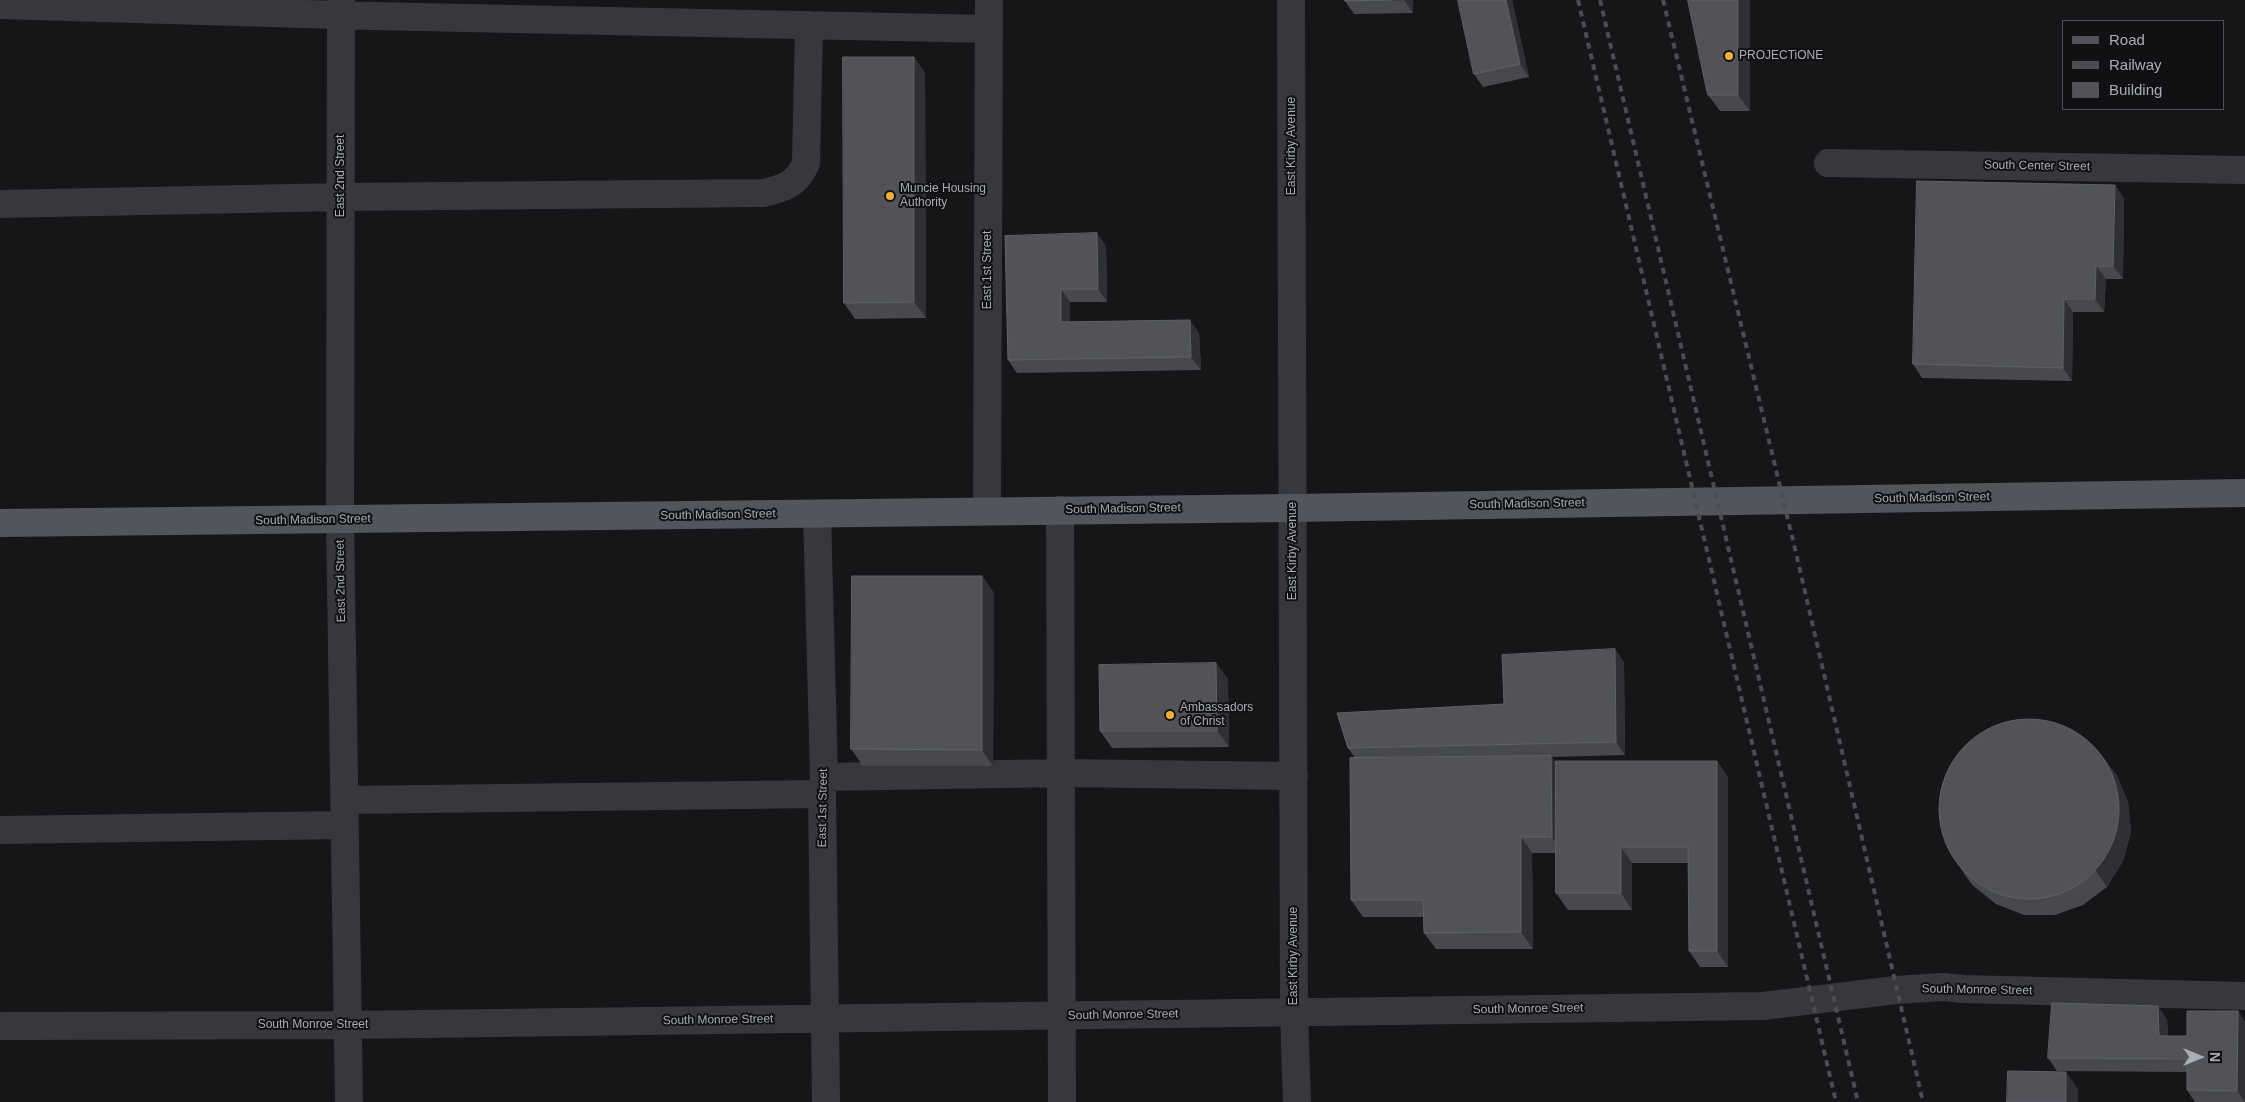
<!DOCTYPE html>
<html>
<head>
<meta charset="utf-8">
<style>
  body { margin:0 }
  #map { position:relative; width:2245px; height:1102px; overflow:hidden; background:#161618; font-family:Helvetica,sans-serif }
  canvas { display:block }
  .legend { position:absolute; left:2062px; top:20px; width:162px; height:90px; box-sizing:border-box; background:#111113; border:1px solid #4d4f55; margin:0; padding:6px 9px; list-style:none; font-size:15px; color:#a8adb8 }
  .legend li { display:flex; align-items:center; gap:10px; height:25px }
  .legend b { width:25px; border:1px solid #4d4f55 }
  .north { position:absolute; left:2175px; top:1032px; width:50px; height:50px; -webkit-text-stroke:4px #111113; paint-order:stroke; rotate:90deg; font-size:14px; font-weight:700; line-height:20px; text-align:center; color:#a8adb8 }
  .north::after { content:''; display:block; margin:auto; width:18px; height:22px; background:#a8adb8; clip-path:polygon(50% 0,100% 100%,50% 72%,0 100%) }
</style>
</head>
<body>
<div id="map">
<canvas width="2245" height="1102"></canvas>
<ul class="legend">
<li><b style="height:6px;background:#53555c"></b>Road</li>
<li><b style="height:6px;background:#4a4c52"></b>Railway</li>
<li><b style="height:14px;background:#525359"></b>Building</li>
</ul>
<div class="north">N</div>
</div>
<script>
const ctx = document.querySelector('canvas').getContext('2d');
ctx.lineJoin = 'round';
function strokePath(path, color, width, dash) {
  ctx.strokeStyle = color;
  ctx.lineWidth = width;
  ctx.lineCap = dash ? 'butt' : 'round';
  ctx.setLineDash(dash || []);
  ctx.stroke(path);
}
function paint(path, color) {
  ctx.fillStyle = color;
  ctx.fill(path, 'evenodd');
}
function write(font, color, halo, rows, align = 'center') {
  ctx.font = font + ' Helvetica,sans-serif';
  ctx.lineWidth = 4;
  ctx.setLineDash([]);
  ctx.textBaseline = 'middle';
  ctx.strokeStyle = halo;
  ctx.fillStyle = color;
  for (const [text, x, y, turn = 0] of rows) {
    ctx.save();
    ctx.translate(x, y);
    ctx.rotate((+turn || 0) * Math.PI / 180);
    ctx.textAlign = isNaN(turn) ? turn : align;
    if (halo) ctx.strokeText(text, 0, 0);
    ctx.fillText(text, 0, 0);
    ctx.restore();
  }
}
const minor = new Path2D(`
  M341,0L340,520L349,1102
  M1291,0L1294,1013L1297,1102
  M0,5L371,16L989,29
  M1828,163L2245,170
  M0,204L340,197L764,193C785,188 797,184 806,163L809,25
  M987,510L989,0
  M1060,510L1062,1102
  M817,514L824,777L822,794L826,1102
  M824,777L1062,773L1294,776
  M345,800L822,794
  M0,830L345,825
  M0,1026L348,1025L1763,1006L1896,990L1943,987L1963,989L2245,996`);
const major = new Path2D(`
  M0,523L1293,508L2245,493`);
const rail = new Path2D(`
  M1578,0L1836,1102
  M1600,0L1858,1102
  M1663,0L1796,553L1923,1102`);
const wall = new Path2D(`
  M1413,0V13L1354,14L1345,1Z
  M1458,0H1512L1529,77L1483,87L1474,74Z
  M1688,0H1750V111H1720L1708,95Z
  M914,57L925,73L926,318L855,319L844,303Z
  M2124,198L2123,279H2106L2104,312H2073L2072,381L1922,378L1913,364Z
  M1005,236L1106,246L1107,302H1070V322L1199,333L1201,370L1017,373L1008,360Z
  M982,576L994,593L993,766H863L851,749Z
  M1624,662L1625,755L1552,757L1556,763L1717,761L1728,777V967H1700L1689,951L1688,863H1632V910H1568L1556,893V853H1532L1533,949H1436L1424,933V917H1363L1351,900L1355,758L1348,748L1504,704Z
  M1216,663L1228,679L1229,747L1112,748L1100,731Z
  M2116,774L2128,802L2131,832L2123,861L2107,887L2083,905L2055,915H2024L1996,904L1972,885L1961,869Z
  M2238,1011L2245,1022V1102H2195L2187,1090V1072L2057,1071L2048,1058L2167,1019L2168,1036H2187Z`);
const shadedWall = new Path2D(`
  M1404,0H1413V13Z
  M1506,0H1512L1529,77L1520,64Z
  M1738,0H1750V111L1738,95Z
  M914,57L925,73L926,318L914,302Z
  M2115,185L2124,198L2123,279L2113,266Z
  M1097,233L1106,246L1107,302L1098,289Z
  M2096,266L2106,279L2104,312L2095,299Z
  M1061,289L1070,302V335L1061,322Z
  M2064,299L2073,312L2072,381L2063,368Z
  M1190,320L1199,333L1201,370L1191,357Z
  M982,576L994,593L993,766L982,750Z
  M1615,649L1624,662L1625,755L1616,742Z
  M1216,663L1228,679L1229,747L1217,731Z
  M1551,756L1563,773L1564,853L1552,837Z
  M2104,758L2116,774L2128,802L2131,832L2123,861L2107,887L2095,870Z
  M1717,761L1728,777V967L1717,951Z
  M1521,837L1532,853L1533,949L1521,932Z
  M1621,847L1632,863V910L1621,893Z
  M2158,1006L2167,1019L2168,1049L2159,1036Z
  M2238,1011L2245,1022V1102L2237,1091Z
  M2066,1072L2078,1089V1102H2066Z`);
const building = new Path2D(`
  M1345,0H1392L1345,1Z
  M1458,0H1506L1520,64L1474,74Z
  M1688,0H1738V95H1708Z
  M843,57H914V302L844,303Z
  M1917,181L2115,185L2113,266H2096L2095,299H2064L2063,368L1913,364Z
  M1097,233L1098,289H1061V322L1190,320L1191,357L1008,360L1005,236Z
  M852,576H982V750L851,749Z
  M1615,649L1616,742L1348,748L1337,713L1504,704L1502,655Z
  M1216,663L1217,731H1100L1099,665Z
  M1939 809a90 90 0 1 1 180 0a90 90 0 1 1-180 0Z
  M1551,756L1552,837H1521V932L1424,933L1423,900H1351L1350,758Z
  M1556,761H1717V951H1689L1688,847H1621V893H1556Z
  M2052,1003L2158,1006L2159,1036H2187V1011H2238L2237,1091L2187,1090V1059L2048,1058Z
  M2008,1071L2066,1072V1102H2007Z`);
const markers = [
  [1729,56,5,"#f2b134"],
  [890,196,5,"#f2b134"],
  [1170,715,5,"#f2b134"]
];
const poiNames = [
  ["PROJECTiONE",1739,56],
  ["Muncie Housing",900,189],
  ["Authority",900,203],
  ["Ambassadors",1180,708],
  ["of Christ",1180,722]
];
const streetNames = [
  ["East Kirby Avenue",1292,146,-90],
  ["South Center Street",2037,166,1],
  ["East 2nd Street",341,176,-90],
  ["East 1st Street",988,270,-90],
  ["South Madison Street",1932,498,-1],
  ["South Madison Street",1527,504,-1],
  ["South Madison Street",1123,509,-1],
  ["South Madison Street",718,515,-1],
  ["South Madison Street",313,520,-1],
  ["East Kirby Avenue",1293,551,-90],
  ["East 2nd Street",341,581,-91],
  ["East 1st Street",823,808,-89],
  ["East Kirby Avenue",1294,956,-90],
  ["South Monroe Street",1977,990,1],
  ["South Monroe Street",1528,1009,-1],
  ["South Monroe Street",1123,1015,-1],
  ["South Monroe Street",718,1020,-1],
  ["South Monroe Street",313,1025]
];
strokePath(minor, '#37383d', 28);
strokePath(major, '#53555c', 28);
strokePath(rail, '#4a4c52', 4, [6, 5]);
paint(wall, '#47494d');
paint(shadedWall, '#2f3033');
paint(building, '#525359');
strokePath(building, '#5f6168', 1);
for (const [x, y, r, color] of markers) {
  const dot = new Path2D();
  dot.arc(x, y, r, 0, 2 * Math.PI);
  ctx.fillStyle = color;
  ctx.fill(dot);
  strokePath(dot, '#111113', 2);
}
write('12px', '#a8adb8', '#111113', poiNames, 'left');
write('12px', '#a8adb8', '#111113', streetNames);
</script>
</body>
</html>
